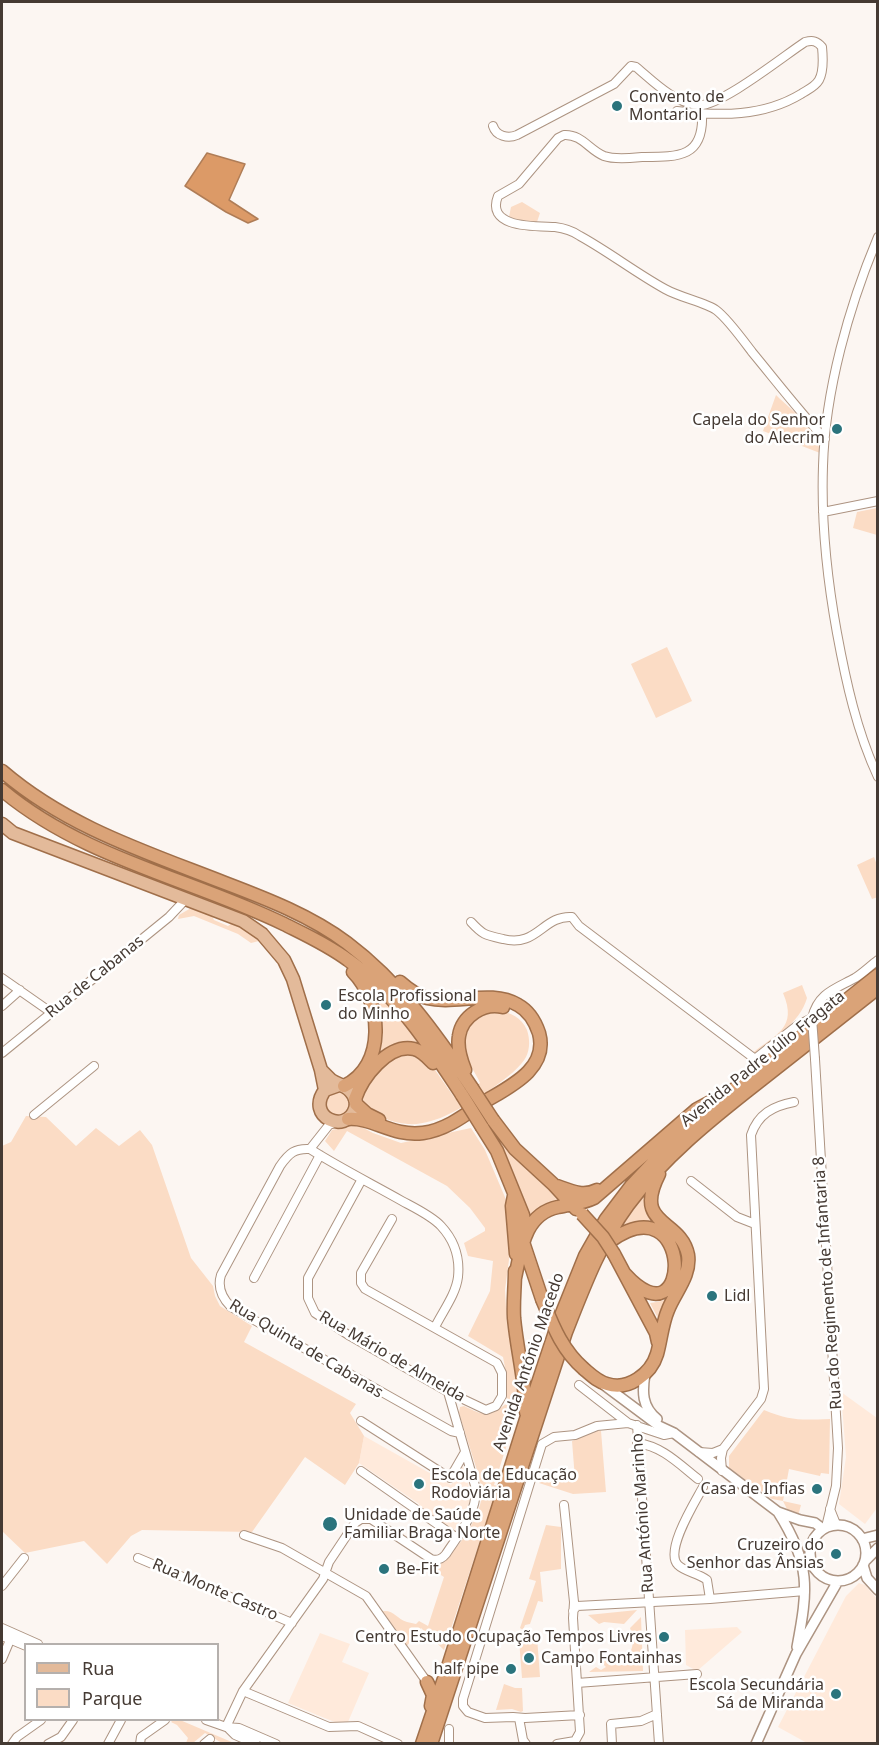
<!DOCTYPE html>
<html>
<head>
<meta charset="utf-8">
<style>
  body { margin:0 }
  #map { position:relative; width:879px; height:1745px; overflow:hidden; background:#fcf6f2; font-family:"Noto Sans",sans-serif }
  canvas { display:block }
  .frame { position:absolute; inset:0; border:3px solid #453a33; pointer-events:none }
  .legend { position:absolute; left:24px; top:1643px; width:195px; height:78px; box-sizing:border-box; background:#fff; border:2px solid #b5b0ad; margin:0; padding:8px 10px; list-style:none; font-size:18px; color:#453a33 }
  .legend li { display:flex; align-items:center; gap:12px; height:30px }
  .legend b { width:30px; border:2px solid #b5b0ad }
</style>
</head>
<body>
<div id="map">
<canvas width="879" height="1745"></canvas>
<div class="frame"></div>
<ul class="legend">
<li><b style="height:8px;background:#e3ba9a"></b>Rua</li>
<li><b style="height:16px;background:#fbdcc5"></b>Parque</li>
</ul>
</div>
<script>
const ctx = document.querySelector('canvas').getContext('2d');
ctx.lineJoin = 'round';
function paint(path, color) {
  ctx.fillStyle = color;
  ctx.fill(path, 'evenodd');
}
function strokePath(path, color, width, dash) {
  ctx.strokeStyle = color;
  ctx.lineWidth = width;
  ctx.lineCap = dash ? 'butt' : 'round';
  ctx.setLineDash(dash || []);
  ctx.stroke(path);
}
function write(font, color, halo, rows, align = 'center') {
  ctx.font = font + ' "Noto Sans",sans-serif';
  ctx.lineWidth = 5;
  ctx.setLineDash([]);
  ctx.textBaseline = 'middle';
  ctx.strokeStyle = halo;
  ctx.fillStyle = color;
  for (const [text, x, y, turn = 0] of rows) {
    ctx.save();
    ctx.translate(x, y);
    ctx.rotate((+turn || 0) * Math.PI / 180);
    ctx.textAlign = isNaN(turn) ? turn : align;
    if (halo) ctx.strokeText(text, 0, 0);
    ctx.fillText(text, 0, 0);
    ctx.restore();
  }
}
const built = new Path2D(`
  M841,1392L877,1418V1508L865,1524L839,1504L846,1457Z
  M364,1436L451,1485L463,1466L468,1482L470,1501L464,1514L453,1532L417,1507L419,1504L359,1463Z
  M859,1583L865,1585L877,1599V1743H807L778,1727L846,1596Z
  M737,1627L742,1632L697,1671L686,1665L685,1630Z
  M320,1633L350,1644L342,1662L369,1673L348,1722H335L327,1719L288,1703Z`);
const green = new Path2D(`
  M522,202L540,213L537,222L533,225L512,221L509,217L511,207Z
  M776,395C793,412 818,428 820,453L763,431Z
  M877,508V535L853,528L857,512Z
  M667,647L692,701L656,718L631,664Z
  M874,857L877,865L878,897L872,899L857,865Z
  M191,908L212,916L214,920L228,926L232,923L250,933L259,941L251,943L238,934L194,916L178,919L179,915Z
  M369,985L386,1000L424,1046L414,1044L371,1061Z
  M802,985L807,998C800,1023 773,1039 753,1055L751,1054C776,1034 798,1028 783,993Z
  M498,1010C511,1013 521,1017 527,1030C530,1039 530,1049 526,1057C517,1075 467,1106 449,1114C437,1120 422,1125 408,1124C390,1123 377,1115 362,1105C361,1090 381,1061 396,1056C402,1054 409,1054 416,1053L428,1060L454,1097L480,1083C476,1073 468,1064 465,1053C459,1030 477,1013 498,1010Z
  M326 1103a12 12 0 1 1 24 0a12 12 0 1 1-24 0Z
  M482,1109L566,1202C551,1203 541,1206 529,1217L503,1149L479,1111Z
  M26,1116L46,1117L76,1146L96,1128L119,1146L140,1130L152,1145L191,1258L213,1286L215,1296L220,1306L252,1326L244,1342L356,1404L350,1413L364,1436L359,1463L345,1485L305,1457L252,1532L142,1530L131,1536L107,1564L84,1541L25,1553L2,1531V1146L11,1142Z
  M356,1124L373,1133L401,1143L471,1128L485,1150L507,1202L510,1252L505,1290L507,1324L517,1373L518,1410L494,1485L498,1486L444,1650L421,1628L406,1647L383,1611C394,1610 397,1619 407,1622C410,1623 413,1623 416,1624L419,1621L428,1626L444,1577L433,1570C452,1557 474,1527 480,1505C483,1496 481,1486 479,1477L459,1413L460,1407L464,1406C485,1416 488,1418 507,1403V1378L503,1357L468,1336L490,1291L493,1261L468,1256L464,1243L485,1231V1228L470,1208L447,1186L347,1131L334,1151L325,1141L332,1130Z
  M649,1188L648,1196C658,1212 682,1239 685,1257C687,1275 668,1307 661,1324L650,1303C655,1302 659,1302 664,1300C675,1294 685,1270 684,1258C683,1250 677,1244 672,1238C654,1221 643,1220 620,1227L629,1212Z
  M764,1410C791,1421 800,1420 830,1419L829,1474L821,1473L820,1476L789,1469L783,1501L801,1505L798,1516L788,1511L783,1501L772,1499L729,1468V1456Z
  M597,1431H601L606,1492L573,1494L539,1483L542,1473L548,1474L549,1479L552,1481L575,1479L572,1441Z
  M546,1525L561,1527V1569L540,1572L543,1602L538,1601L530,1624L525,1625L523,1630L520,1628L536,1581L529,1579Z
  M637,1610L624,1624L604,1622L599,1624L588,1615Z
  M641,1617L643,1671L589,1672L596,1667L601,1670L606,1667L601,1662L604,1659L616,1662C633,1657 636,1643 630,1628Z
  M537,1637L540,1677L522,1678L519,1639Z
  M504,1684L515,1688H522L523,1711L521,1712L512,1709L496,1710Z
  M173,1720H180L234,1743H222L205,1733L193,1743H186L188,1738L177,1725L171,1722Z`);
const water = new Path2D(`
  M207,153L245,164L229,200L258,219L248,223L226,212L185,186Z`);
const minor = new Path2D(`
  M702,114C704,158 678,157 642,157C631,158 615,160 604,156C589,150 582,134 564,135L558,138L519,184L498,196C485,229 537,226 555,227C563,228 573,231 580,236C609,252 636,273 665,289C679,297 706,303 716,310C727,318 743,340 752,352C776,381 799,411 825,439
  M493,126C496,136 508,139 517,135L614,84L631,66L636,67C655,83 673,102 698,105C719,108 785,55 805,42C813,40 817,41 822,47C823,57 824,71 819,80C815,87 807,90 801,94C763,117 720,116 677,111
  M878,237C849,306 825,391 823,466C821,522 827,578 837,633C846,682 857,732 878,777
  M823,512L878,501
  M471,922C483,935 485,935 503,939C537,948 543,915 572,917L579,926L755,1059L798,1025L812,1018C818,993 835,989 855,978C863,973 870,966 878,960
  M2,978L52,1013
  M2,1006L20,990
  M2,1053L169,917L186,899
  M815,1059L838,1448L836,1486L826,1527
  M34,1115L94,1066
  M310,1149C295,1148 289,1153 280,1166L221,1275C217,1288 222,1298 231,1307L451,1431L460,1433
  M310,1149C340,1168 372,1184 402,1201C415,1208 432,1216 441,1226C454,1240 460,1258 458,1277C456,1294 443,1311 435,1327
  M310,1149L329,1125L336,1122
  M362,1179L308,1278V1298L315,1313L350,1336L448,1392L486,1410L496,1406L502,1396V1373L497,1363L365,1289L361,1283V1273L392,1219
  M691,1181L737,1217L755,1224
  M254,1278L320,1155
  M579,1385L628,1423
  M361,1421L450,1478L465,1452
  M637,1425L659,1744
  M637,1443C662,1446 679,1464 698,1479
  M699,1452L713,1453L723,1449
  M361,1471L457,1538
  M722,1471L721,1458L723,1449L761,1399L764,1389L751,1135C758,1114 773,1106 794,1102
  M703,1487C695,1502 664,1551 678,1565C685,1572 698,1573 707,1580L710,1599
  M830,1509L836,1524
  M244,1535L282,1548L366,1596L427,1682
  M138,1558L292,1623
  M2,1586L24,1558
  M573,1611L577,1606L710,1599L805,1591
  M2,1628L38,1644
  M2,1636L26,1646
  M2,1659L10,1640
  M577,1683L697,1674
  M243,1691L329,1727L358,1726L398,1744
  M580,1715L525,1718L513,1717L485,1718L468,1712L463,1706V1699L542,1444L554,1437L575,1435L597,1426L628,1423L664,1435L674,1433
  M519,1718L523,1740L526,1744
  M206,1720L226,1727L239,1728L276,1744
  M226,1727L243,1691L323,1579L329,1562L355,1523L361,1519H371L431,1559C438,1561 442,1559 446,1554C459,1534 476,1515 476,1489L448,1392
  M228,1728L235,1735L256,1744
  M12,1744L17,1737L41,1720
  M48,1744L61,1737L73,1720
  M108,1744L121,1720
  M140,1744L141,1737L165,1720
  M204,1744L210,1739
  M449,1744V1729
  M557,1744L575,1741L580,1732L573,1618L574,1602L564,1505
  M612,1744L611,1724L641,1721L657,1714`);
const tertiary = new Path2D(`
  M645,1374C642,1392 642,1407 657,1419
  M604,1385L659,1426L674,1433L778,1512L800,1520L815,1523L823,1529
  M778,1512C811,1564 808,1589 797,1647
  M810 1553a28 28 0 1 1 56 0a28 28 0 1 1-56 0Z
  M862,1539L878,1535
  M865,1561L878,1548
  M863,1565L867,1578L878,1590
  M756,1744L796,1654L838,1581`);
const primary = new Path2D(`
  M2,824L13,833L243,921L262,934L284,960L293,979L321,1070L325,1090
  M321,1070C324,1073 328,1077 331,1080C338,1085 346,1085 351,1092C355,1096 357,1103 355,1109C346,1135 305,1117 325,1090L339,1085`);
const trunk = new Path2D(`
  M2,771C67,827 146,852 225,883C267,899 311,916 347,943C399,982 436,1034 472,1088
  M2,790C83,858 191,879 284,924C306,935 328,945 348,960C396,994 430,1046 462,1095
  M465,1070C461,1060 457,1047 459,1036C462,1016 484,1002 503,1007
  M344,1086C387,1066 382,1001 353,972
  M355,1099C362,1078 388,1043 414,1049C422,1051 427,1057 433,1063
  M356,1104L367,1114L379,1120
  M348,1119C373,1117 392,1137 423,1133C446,1130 465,1115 484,1102C509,1087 549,1069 539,1033C535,1021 529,1011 518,1005C491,989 456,1005 427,998C417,996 408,989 400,982
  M493,1120L515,1149L553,1184L576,1209
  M482,1127L497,1151L523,1215L526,1233
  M557,1186C571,1191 583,1197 597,1190
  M514,1196L512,1206L516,1254
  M609,1242C695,1179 693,1349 625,1274
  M524,1245L542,1299
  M614,1254L656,1333L658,1342
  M515,1271C515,1287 513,1302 514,1318C517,1350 525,1380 526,1412
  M515,1278C521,1250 524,1214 558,1207C571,1204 582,1204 594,1198L697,1109L712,1101
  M584,1369C591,1375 598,1382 607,1384C628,1391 651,1374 657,1354C661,1340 662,1324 668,1310C675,1292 691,1276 688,1255C681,1218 632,1227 659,1174
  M427,1682L433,1695L431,1706
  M422,1744L447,1670L527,1416L558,1323L585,1256L606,1219L631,1186L678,1136L732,1091L878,975
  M431,1744L566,1332C583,1289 600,1243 628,1205C663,1158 710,1120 756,1084C797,1052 837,1020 878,988`);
const minorBridge = new Path2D(`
  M812,1018L815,1059`);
const trunkBridge = new Path2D(`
  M472,1088L493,1120
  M462,1095L482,1127
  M582,1214L603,1237L614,1254
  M542,1299C553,1326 562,1350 584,1369`);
const markers = [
  [617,106,6,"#2b747d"],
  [837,429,6,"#2b747d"],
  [326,1005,6,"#2b747d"],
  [712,1296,6,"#2b747d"],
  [419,1484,6,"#2b747d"],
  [817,1489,6,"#2b747d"],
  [330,1524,8,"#2b747d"],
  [836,1554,6,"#2b747d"],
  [384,1569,6,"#2b747d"],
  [664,1637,6,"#2b747d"],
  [529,1658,6,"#2b747d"],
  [511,1669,6,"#2b747d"],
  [836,1694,6,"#2b747d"]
];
const poiNames = [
  ["Convento de",629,97],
  ["Montariol",629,115],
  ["Capela do Senhor",825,420,"right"],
  ["do Alecrim",825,438,"right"],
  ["Escola Profissional",338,996],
  ["do Minho",338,1014],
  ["Lidl",724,1296],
  ["Escola de Educação",431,1475],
  ["Rodoviária",431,1493],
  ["Casa de Infias",805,1489,"right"],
  ["Unidade de Saúde",344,1515],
  ["Familiar Braga Norte",344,1533],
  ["Cruzeiro do",824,1545,"right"],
  ["Senhor das Ânsias",824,1563,"right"],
  ["Be-Fit",396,1569],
  ["Centro Estudo Ocupação Tempos Livres",652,1637,"right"],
  ["Campo Fontainhas",541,1658],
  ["half pipe",499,1669,"right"],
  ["Escola Secundária",824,1685,"right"],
  ["Sá de Miranda",824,1703,"right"]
];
const streetNames = [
  ["Rua de Cabanas",95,977,-39],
  ["Avenida Padre Júlio Fragata",763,1059,-39],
  ["Rua do Regimento de Infantaria 8",828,1283,-94],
  ["Rua Quinta de Cabanas",306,1349,31],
  ["Rua Mário de Almeida",392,1357,30],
  ["Avenida António Macedo",529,1362,-71],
  ["Rua António Marinho",643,1513,-94],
  ["Rua Monte Castro",215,1590,23]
];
paint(built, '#ffeadb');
paint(green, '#fbdcc5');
paint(water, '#dc9a67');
strokePath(water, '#af7d57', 1.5);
strokePath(minor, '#ad9482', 10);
strokePath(tertiary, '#ad9482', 12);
strokePath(primary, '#a06f4a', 15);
strokePath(trunk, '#a06f4a', 15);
strokePath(minor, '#fff', 8);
strokePath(tertiary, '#fff', 9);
strokePath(primary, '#e3ba9a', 12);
strokePath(trunk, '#daa378', 12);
strokePath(minorBridge, '#ad9482', 10, []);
strokePath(trunkBridge, '#a06f4a', 15, []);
strokePath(minorBridge, '#fff', 8);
strokePath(trunkBridge, '#daa378', 12);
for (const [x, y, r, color] of markers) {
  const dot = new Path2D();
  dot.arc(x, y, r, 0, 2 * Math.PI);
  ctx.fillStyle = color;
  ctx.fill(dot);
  strokePath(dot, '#fff', 2);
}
write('16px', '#453a33', '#fff', poiNames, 'left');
write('16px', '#453a33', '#fff', streetNames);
</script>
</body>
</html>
